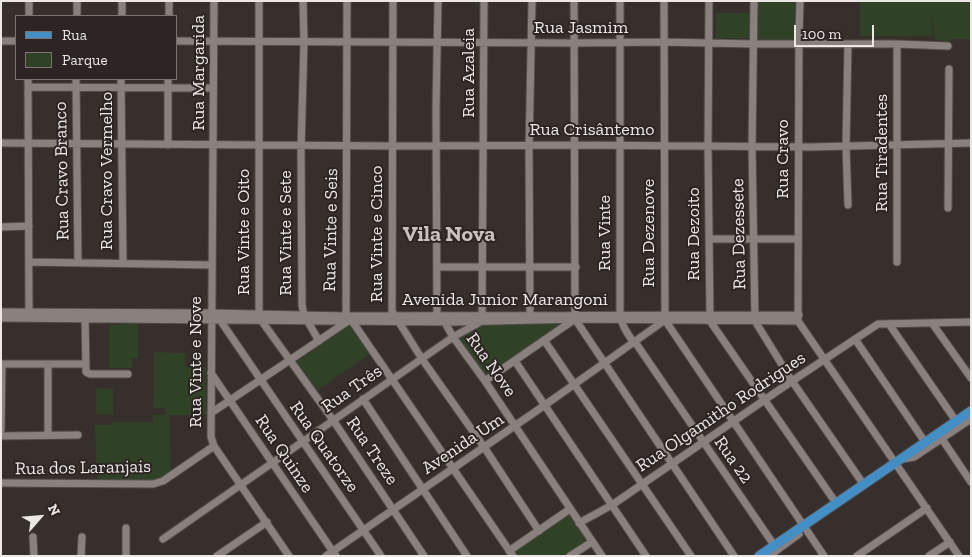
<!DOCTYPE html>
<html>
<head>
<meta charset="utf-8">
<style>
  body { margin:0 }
  #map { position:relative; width:972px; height:557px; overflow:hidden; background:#372f2c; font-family:"Zilla Slab",serif }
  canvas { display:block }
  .frame { position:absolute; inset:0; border:2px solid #ece7e5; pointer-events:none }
  .legend { position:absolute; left:15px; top:15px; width:162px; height:65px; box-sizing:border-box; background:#2d2523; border:1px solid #797371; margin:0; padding:6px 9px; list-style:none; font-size:15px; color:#ece7e5 }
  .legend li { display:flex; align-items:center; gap:10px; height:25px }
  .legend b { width:25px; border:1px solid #797371 }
  .north { position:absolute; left:15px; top:492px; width:50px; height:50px; -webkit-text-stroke:4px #2d2523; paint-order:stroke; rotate:63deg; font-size:14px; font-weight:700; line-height:20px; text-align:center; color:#ece7e5 }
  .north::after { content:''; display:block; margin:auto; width:18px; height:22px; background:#ece7e5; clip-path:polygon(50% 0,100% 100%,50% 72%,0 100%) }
  .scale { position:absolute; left:794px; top:25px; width:80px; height:22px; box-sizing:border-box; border:2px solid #ece7e5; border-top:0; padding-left:6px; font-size:15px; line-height:18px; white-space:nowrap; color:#ece7e5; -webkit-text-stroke:4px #2d2523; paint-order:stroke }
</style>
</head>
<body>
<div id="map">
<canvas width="972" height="557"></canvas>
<div class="frame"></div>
<ul class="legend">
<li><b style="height:6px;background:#438ec4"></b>Rua</li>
<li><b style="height:14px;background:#2f4226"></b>Parque</li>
</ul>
<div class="north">N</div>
<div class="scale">100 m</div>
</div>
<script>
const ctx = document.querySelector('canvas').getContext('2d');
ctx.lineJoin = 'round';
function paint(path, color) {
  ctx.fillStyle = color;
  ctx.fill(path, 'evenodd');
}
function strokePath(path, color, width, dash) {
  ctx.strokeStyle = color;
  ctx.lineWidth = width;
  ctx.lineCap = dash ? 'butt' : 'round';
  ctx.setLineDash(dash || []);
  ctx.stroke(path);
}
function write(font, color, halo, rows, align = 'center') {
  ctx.font = font + ' "Zilla Slab",serif';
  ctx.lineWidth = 4;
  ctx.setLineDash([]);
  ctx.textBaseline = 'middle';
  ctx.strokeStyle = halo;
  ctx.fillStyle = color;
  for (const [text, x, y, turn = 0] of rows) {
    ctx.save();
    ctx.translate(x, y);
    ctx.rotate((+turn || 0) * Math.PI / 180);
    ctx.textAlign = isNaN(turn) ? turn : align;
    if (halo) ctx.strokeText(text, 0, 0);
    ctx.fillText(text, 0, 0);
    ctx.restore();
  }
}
const green = new Path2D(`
  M757,1H797L796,40H758Z
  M860,1H971V39H950L948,45L942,40H935L932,14V36H860Z
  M716,13H749V38H716Z
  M135,322H138V358H131L133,368H109V325L132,324Z
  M487,323H561V324L486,376L483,375L458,339L478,325Z
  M350,325L370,354L316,391L296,362Z
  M154,352L185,353V367H206V415H169L171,472L161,478L151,481L97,482L95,425H112V422H153V415H165V408H153Z
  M96,388L113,389V415L96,414Z
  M567,515L572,517L586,538L585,543L565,556H516L517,548Z`);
const minor = new Path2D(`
  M214,1L211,437L214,446L289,556
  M259,1V314L261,320L333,420L424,556
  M303,1L304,41L301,150L302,305L304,315L319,341
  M393,1L392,311L422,359L484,447L539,531
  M574,1L575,319
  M620,1V314C621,325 628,334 634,343
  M664,1L665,320L824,556
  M709,1L708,146L710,321L836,503
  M754,1L752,147L755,321L792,381L864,485
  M800,1L799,34L798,321L959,556
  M29,16V1
  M77,16V1
  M122,16V1
  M169,16V1
  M1,41H16
  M176,41L574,43L663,42L754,44H897L948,46
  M848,44L846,146L848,205
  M28,79L29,316
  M76,79L78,263
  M121,79L123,263
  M28,87L213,88
  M1,143L393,146L574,145L810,147L971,143
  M168,145V79
  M948,208L949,69
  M1,227L29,226
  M709,239H798
  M29,262L212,265
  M897,262V44
  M437,267H576
  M1,312L211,313L346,316L799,315
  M85,315L86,372L90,374H128
  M346,316L347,1
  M1,318L454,322L575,319L798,321
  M437,318L436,109L438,1
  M530,318L529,150L532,1
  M443,319L453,337L485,381L602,556
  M575,319L734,556
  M220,320L381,556
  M352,321L513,556
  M932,323L971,378
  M889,324L956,421
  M855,339L925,442
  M544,340L691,556
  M635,342L774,545
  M515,361L646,556
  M1,364H85
  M48,364V435
  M211,373L336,556
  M485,381L575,319
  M363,399L467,556
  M211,413L348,321
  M1,430L2,364
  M1,436L78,435
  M940,436L971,482
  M903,459L914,457L971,419
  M1,483L153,484L163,481L214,446
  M579,523L612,505L792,381L878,324L971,322
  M33,537L34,556
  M163,539L453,337L482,321L484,1
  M509,551L570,509
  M81,556L82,537
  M126,556V528
  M217,556L267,522
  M326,556L545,405L665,320
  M570,556L592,542
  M769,556L799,534
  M857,556L927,508
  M929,556L950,542`);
const major = new Path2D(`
  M759,556L971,411`);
const streetNames = [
  ["Rua Jasmim",581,28],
  ["Rua Margarida",199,73,-90],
  ["Rua Azaleia",469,73,-90],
  ["Rua Crisântemo",592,130],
  ["Rua Tiradentes",882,153,-90],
  ["Rua Cravo",783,159,-90],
  ["Rua Cravo Branco",62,171,-91],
  ["Rua Cravo Vermelho",107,171,-90],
  ["Rua Vinte e Seis",331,230,-89],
  ["Rua Vinte e Oito",244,232,-90],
  ["Rua Vinte e Sete",286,233,-90],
  ["Rua Vinte",605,233,-90],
  ["Rua Dezenove",649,233,-90],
  ["Rua Vinte e Cinco",377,234,-90],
  ["Rua Dezoito",694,234,-90],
  ["Rua Dezessete",739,234,-91],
  ["Avenida Junior Marangoni",505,300],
  ["Rua Vinte e Nove",196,362,-90],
  ["Rua Nove",491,365,55],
  ["Rua Três",352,389,-35],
  ["Rua Olgamitho Rodrigues",721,412,-34],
  ["Avenida Um",463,444,-34],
  ["Rua Quatorze",324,447,55],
  ["Rua Treze",372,451,56],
  ["Rua Quinze",284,454,56],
  ["Rua 22",733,460,55],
  ["Rua dos Laranjais",83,468,-1]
];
const districtNames = [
  ["Vila Nova",449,235]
];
paint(green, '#2f4226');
strokePath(minor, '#544d4b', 9);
strokePath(major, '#544d4b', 11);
strokePath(minor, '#8a807d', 7);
strokePath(major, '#438ec4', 9);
write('18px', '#ece7e5', '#2d2523', streetNames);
write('bold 22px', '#cbc1bd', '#2d2523', districtNames);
</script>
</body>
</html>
